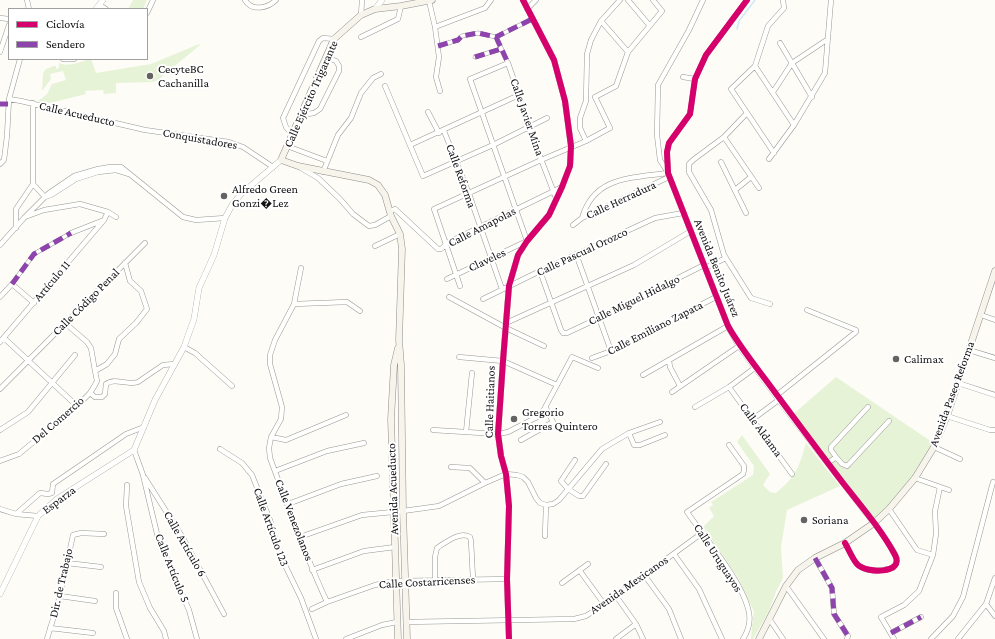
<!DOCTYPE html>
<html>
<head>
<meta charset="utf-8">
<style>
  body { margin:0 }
  #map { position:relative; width:995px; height:639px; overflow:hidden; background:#fdfcf7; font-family:"Crimson Pro",serif }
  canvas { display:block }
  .legend { position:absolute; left:8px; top:8px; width:140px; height:52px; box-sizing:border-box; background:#fff; border:1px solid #a0a0a0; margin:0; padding:5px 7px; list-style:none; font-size:12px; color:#111 }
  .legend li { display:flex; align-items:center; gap:8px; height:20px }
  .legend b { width:20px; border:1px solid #a0a0a0 }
</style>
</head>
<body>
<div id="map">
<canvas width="995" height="639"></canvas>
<ul class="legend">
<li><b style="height:5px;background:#d6006c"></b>Ciclovía</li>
<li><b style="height:5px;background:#8e44ad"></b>Sendero</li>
</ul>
</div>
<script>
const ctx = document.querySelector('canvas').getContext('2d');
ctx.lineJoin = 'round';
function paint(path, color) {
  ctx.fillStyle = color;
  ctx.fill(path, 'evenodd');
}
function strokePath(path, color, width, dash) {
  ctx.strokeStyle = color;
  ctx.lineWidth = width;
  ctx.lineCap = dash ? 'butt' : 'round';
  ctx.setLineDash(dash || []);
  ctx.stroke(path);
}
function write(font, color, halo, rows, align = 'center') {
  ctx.font = font + ' "Crimson Pro",serif';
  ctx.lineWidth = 4;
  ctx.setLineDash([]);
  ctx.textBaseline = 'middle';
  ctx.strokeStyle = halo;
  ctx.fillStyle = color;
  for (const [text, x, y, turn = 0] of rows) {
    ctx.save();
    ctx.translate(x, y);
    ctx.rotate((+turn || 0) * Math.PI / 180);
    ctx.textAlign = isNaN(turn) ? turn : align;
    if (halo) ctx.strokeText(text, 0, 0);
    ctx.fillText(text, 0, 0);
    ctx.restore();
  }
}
const green = new Path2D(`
  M133,0H147L143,9H128Z
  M199,44L200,45L158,80L153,82L116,83V93L104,94L103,90L85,91L86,94L50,103L38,101L47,94L52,84L66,80L63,71L50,74L51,79L42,91L43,73L46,69L54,66H56V69L59,68V63C69,68 81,61 91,59L96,73L151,64Z
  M836,377L935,444L915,478L874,523L791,416Z
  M742,435L770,474L763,485L770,492L776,493C796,477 799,467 806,443L840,486L787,510L781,547L783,578L776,592L768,613L753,639H751L752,626L754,612L737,576L703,527L714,516L709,508L713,505L711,502L753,475L754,466L737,442Z`);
const stream = new Path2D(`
  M737,29L739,21L755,0`);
const pedestrian = new Path2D(`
  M496,37L508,63
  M438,46L458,40L462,36L478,33L496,37L532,19
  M475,57L501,49
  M12,284L34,254L71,233`);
const minor = new Path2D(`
  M27,0L29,9
  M245,0C252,12 268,8 276,0
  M628,0L650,26
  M429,1L435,27L439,57L436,77L440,91
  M100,5L106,9
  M527,9L536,0
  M147,13L153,0
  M361,15L362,0
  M0,18L9,19
  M601,21L628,52
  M435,27L485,8L491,0
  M361,37L398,19L401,6
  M780,43L812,97
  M0,52L9,25
  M63,59H74
  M755,66L794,125
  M683,77L695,79
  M385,86L423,176L493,145L547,118
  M773,92L792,63L828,39
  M9,99L21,101L145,130L229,142L243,147L273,167
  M33,103V184L45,197
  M428,112L439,133
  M747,113L724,137L693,160L689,164V172L711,210L724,255L751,298L770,304
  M301,115L314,113L320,109L339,71V66L336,61L326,57
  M444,131L469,194L502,289
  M292,134L286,127L283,118L319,41L323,38L334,39
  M724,137L759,188
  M586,141L580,128V118L586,101L587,54L591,40L601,21L620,0
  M410,145L519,95
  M287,146L327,161
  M774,153L731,89L755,66L768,26L784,8L783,0
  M769,159L794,125L825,73L831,0
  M721,162L746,213
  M0,164L4,160L7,136L9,99L20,59
  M301,168L318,178L340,199L353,214L369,226L375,225L391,216
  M667,171L660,160L657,135L658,85L689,30L703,0
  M323,172L338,135L351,118L361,93L373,78L381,74
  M668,173L667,152L669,143L690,114L695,79L706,55L747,0
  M735,190L751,177
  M45,197L51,195L76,179L98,172L116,170L129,174
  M390,211L395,209L438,249H441L449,242L480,227L562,187
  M25,217L44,210L80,204L108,212L116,217
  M582,218C594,176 632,178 668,173
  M573,225L582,218L669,177
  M16,228V209L33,184
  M71,233L104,220
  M0,245L24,218L49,193L74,176L98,169L110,167H121L183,217L196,220L225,218
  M375,246L400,234
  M576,254L611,351
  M301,268L294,304L275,340L270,355V364L282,407L281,419L271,437L269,448L270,458C288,506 305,555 327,602
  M705,268L726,258
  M540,271L561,330L563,333H567L599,318L704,265
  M447,279L527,241L470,79L508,63L519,95L529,128L556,198
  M460,286L434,209L541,160L586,141L610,128L595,97L616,86L628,52L662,11L653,0
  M0,297L12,284L34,303
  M449,297L506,328L544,346
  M483,299L540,271L655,218L683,213
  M294,304L347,302L360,311
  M981,315L995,320
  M506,323L634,265L691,231
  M4,338L77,406
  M0,342L104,220L108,212
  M184,347L195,353L232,386
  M969,350L995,358
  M459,357L503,361L557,385
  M592,358L611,351L716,297
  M669,360L670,367L680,386
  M95,371L107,364L115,354L119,339L136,323L147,309L141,291L130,281L125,263
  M643,375L728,326
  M958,383L995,395
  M729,387L792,474
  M0,389L145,243
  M672,392L739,346
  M90,393L95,397H102L105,394L106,384C115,377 128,386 138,382L163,365L174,364
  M777,395L856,332V330L807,310
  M695,407L729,387L756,367
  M947,416L990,430H995
  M753,419L780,399
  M0,430L28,412L75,355
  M433,430L498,434L508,432L541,415L572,357L598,368
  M466,432L472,373
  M629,433L634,445H640L665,435
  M271,437L286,440L346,415
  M521,440L553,422L546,408
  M729,445L744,466V470L743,474L687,512C705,538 744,583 749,613C751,623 748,631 743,639
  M934,447L960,459
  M220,449L242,463L252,475L270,520L280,555L301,598L316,639
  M134,450L143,475L158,538L189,610L197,639
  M836,457L842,464L847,466L849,464L889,421
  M575,460L561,481L568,489L579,496H583L606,464
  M0,461L19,454L77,406L90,393L95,385L97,381L95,371L91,348L87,342L65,323
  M828,463L836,457L831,450V447L868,407
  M451,467L470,468L485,483
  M275,471L327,451L364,443
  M145,478L183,538L224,614
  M915,478L949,490
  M127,485L126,506L139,582L150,608L164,631L166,639
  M288,504L341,484L377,476
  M0,509L16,514L38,516
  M889,509L917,550L933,555
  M16,514L40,493L48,494L52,493L53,484L126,434L144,427
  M545,536L546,505
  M300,537L362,515L403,511L439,506L485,483L506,474L517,475L523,477L528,482L536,498L540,503L546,505L553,504L559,500L602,449L629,433L660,422
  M845,543C849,549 853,561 858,565C868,573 882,571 893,568C895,566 897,563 897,559C896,552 879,530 874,523
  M674,554L699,589L722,639
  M815,558L832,588L834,614L848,636L847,639
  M67,563L101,567
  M312,570L364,551L395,547
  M580,571L604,604
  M645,576L669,609L681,639
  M435,580V557L437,548C446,542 460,531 470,537L471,541L473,579
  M562,583L588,564
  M786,586L824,639
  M116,593V608L127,639
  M60,596L95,601
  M616,596L636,624L643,639
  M986,604L995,616
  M312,609L327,602L375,585L395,581L507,579
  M770,620L783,639
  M406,622L574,619L586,616L616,596L702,533
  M50,628L93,633
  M891,633L921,617
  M47,639L60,596L73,535L81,533L104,534
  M346,639L382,625L397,622
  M616,639L636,624
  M894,639L881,617L904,605L919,591L933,555L936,534L935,511L940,487
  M931,639L953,616L963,597L993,482
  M958,639L986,604L995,578`);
const tertiary = new Path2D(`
  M96,9L103,0
  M375,9L382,0
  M668,173L728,326L739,346L791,416L874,523
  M0,594L38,516L57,499L134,450L155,400L184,347L194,319L199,288L214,255L225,218L232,205L241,194L281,160
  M509,639L507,579L509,506L506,474L501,456L498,434L503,361L509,286L518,255L527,241L549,215L562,187L570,166L571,146L565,101L554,60L523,0`);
const secondary = new Path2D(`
  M398,348L394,365L391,419L398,639
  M407,639L403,511L401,365L399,340L402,249L400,234L391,216L385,195L378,185L369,180L298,166L281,160L334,39L361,15L375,9L401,6L432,0
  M759,639L786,586L798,570L815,558L845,543L874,523L889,509L915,478L934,447L947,416L995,271`);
const quiet = new Path2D(`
  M496,37L508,63
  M438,46L458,40L462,36L478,33L496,37L532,19
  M475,57L501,49
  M0,104H8
  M12,284L34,254L71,233
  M815,558L832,588L834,614L848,636L847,639
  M891,633L921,617`);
const cycleway = new Path2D(`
  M747,0L706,55L695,79L690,114L669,143L667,152L668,173L728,326C741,349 758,369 774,391C797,422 820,453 843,483C861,506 881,529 895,555C905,574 866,574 857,564C852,558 849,550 845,543
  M509,639L507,579L509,506L506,474L501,456L498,434L503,361L509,286L518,255L527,241L549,215L562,187L570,166L571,146L565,101L554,60L523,0`);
const markers = [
  [150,76,4,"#646362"],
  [224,196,4,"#646362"],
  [896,359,4,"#646362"],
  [514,419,4,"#646362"],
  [804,520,4,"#646362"]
];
const poiNames = [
  ["CecyteBC",158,69],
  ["Cachanilla",158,83],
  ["Alfredo Green",232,189],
  ["Gonzi�Lez",232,203],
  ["Calimax",904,359],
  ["Gregorio",522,412],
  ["Torres Quintero",522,426],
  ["Soriana",812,520]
];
const streetNames = [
  ["Calle Ejército Trigarante",311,94,-66],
  ["Calle Acueducto",77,114,13],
  ["Calle Javier Mina",527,117,71],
  ["Conquistadores",200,139,10],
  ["Calle Reforma",461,176,70],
  ["Calle Herradura",621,200,-25],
  ["Calle Amapolas",482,227,-27],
  ["Calle Pascual Orozco",582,252,-25],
  ["Claveles",487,260,-25],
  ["Avenida Benito Juárez",717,268,68],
  ["Artículo 11",52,281,-50],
  ["Calle Miguel Hidalgo",634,300,-26],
  ["Calle Código Penal",86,302,-45],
  ["Calle Emiliano Zapata",655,328,-27],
  ["Avenida Paseo Reforma",952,394,-70],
  ["Calle Haitianos",490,402,-88],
  ["Del Comercio",58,420,-41],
  ["Calle Aldama",761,430,54],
  ["Avenida Acueducto",393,489,-92],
  ["Esparza",59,500,-37],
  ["Calle Venezolanos",294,520,69],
  ["Calle Artículo 123",271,527,70],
  ["Calle Artículo 6",185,544,60],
  ["Calle Uruguayos",718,558,57],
  ["Calle Artículo 5",172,568,68],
  ["Calle Costarricenses",427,582,-3],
  ["Dir. de Trabajo",61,583,-77],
  ["Avenida Mexicanos",629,585,-35]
];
paint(green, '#e7f3d7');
strokePath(stream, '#cde8f7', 1.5);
strokePath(pedestrian, '#979795', 4.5);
strokePath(minor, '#979795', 5.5);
strokePath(tertiary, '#979795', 6);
strokePath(secondary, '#8e8d8b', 7);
strokePath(pedestrian, '#fffffe', 3.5);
strokePath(minor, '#fffffe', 4.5);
strokePath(tertiary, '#fffffe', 5.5);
strokePath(secondary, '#f6f4eb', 6);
strokePath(quiet, '#8e44ad', 5, [10, 5]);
strokePath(cycleway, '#d6006c', 6);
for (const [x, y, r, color] of markers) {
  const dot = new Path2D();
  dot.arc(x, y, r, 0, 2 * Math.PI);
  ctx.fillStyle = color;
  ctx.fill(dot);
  strokePath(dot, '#fff', 1.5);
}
write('12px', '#111', '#fff', poiNames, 'left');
write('12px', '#111', '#fff', streetNames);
</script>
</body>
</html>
